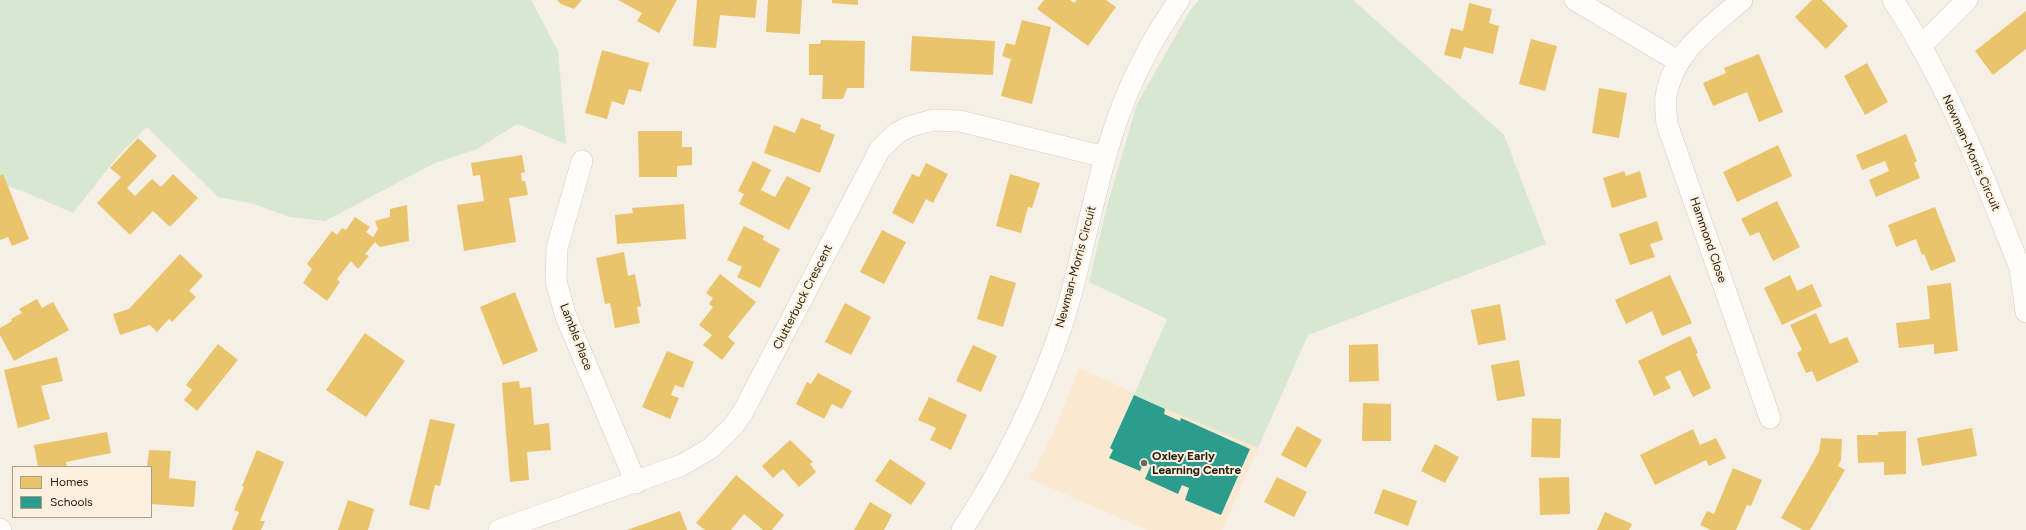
<!DOCTYPE html>
<html>
<head>
<meta charset="utf-8">
<style>
  body { margin:0 }
  #map { position:relative; width:2026px; height:530px; overflow:hidden; background:#f6efe5; font-family:Figtree,sans-serif }
  canvas { display:block }
  .legend { position:absolute; left:12px; top:466px; width:140px; height:52px; box-sizing:border-box; background:#fdf0de; border:1px solid #a89d8e; margin:0; padding:5px 7px; list-style:none; font-size:12px; color:#282015 }
  .legend li { display:flex; align-items:center; gap:8px; height:20px }
  .legend b { width:20px; border:1px solid #a89d8e }
</style>
</head>
<body>
<div id="map">
<canvas width="2026" height="530"></canvas>
<ul class="legend">
<li><b style="height:11px;background:#e9c46a"></b>Homes</li>
<li><b style="height:11px;background:#2a9d8f"></b>Schools</li>
</ul>
</div>
<script>
const ctx = document.querySelector('canvas').getContext('2d');
ctx.lineJoin = 'round';
function paint(path, color) {
  ctx.fillStyle = color;
  ctx.fill(path, 'evenodd');
}
function strokePath(path, color, width, dash) {
  ctx.strokeStyle = color;
  ctx.lineWidth = width;
  ctx.lineCap = dash ? 'butt' : 'round';
  ctx.setLineDash(dash || []);
  ctx.stroke(path);
}
function write(font, color, halo, rows, align = 'center') {
  ctx.font = font + ' Figtree,sans-serif';
  ctx.lineWidth = 4;
  ctx.setLineDash([]);
  ctx.textBaseline = 'middle';
  ctx.strokeStyle = halo;
  ctx.fillStyle = color;
  for (const [text, x, y, turn = 0] of rows) {
    ctx.save();
    ctx.translate(x, y);
    ctx.rotate((+turn || 0) * Math.PI / 180);
    ctx.textAlign = isNaN(turn) ? turn : align;
    if (halo) ctx.strokeText(text, 0, 0);
    ctx.fillText(text, 0, 0);
    ctx.restore();
  }
}
const built = new Path2D(`
  M1079,368L1258,448L1222,530H1147L1030,479L1057,425Z`);
const green = new Path2D(`
  M0,0H531L558,51L566,144L517,124L477,149L433,164L325,221L290,217L251,203L218,197L147,127L118,156L73,213L25,192L0,184Z
  M1199,0H1353L1504,135L1546,244L1308,335L1258,448L1134,395L1167,319L1089,282L1107,206L1137,104L1191,9Z`);
const homes = new Path2D(`
  M557,0H582L574,9L561,4Z
  M618,0H677L659,33L637,21L642,13Z
  M697,0H757L755,18L720,15L716,48L693,46Z
  M768,0H802L800,34L766,32Z
  M832,0H858V5L832,3Z
  M1044,0H1070L1074,3L1077,0H1106L1116,7L1088,46L1037,9Z
  M1812,0H1822L1848,26L1826,49L1795,17Z
  M1469,3L1492,9L1489,23L1499,26L1493,54L1464,47L1461,59L1444,55L1451,28L1463,31Z
  M2026,11V49L1993,75L1975,51Z
  M1022,20L1051,27L1032,104L1001,96L1011,59L1002,56L1006,43L1015,45Z
  M912,36L995,41L993,75L910,71Z
  M1531,39L1557,46L1545,91L1519,84Z
  M821,40L865,41L864,88H847L843,99H822L823,75H809V44H820Z
  M602,50L649,63L641,92L629,89L624,105L612,101L607,119L585,113Z
  M1759,54L1783,112L1759,122L1747,92L1713,106L1703,83L1726,73L1724,68Z
  M1867,63L1888,102L1865,115L1844,76Z
  M1599,88L1627,93L1619,138L1592,133Z
  M801,118L821,125L820,129L835,135L820,173L764,153L774,125L795,133Z
  M638,131H682V147H692V165L677,166V177H639Z
  M1906,134L1917,161L1914,163L1920,178L1876,197L1869,180L1889,171L1885,161L1862,170L1856,155Z
  M138,138L157,156L127,188L135,196L152,179L161,187L173,174L198,198L170,227L153,211L130,235L97,203L121,177L110,168Z
  M1778,145L1792,176L1737,202L1723,172Z
  M522,155L525,172L521,173L522,181H525L528,195L509,198L516,242L464,251L457,205L484,201L480,175L473,176L471,163Z
  M753,161L771,170L761,190L775,197L787,176L811,188L789,230L739,204L744,194L738,191Z
  M926,163L948,174L933,203L926,199L913,224L892,213L912,174L919,177Z
  M1624,171L1626,176L1640,171L1647,197L1612,208L1603,178Z
  M3,174L29,239L12,246L8,237L0,240V176Z
  M1010,174L1040,183L1032,208L1028,207L1021,233L996,226Z
  M1777,201L1800,247L1773,261L1759,232L1750,236L1741,219Z
  M684,204L686,239L617,244L615,215L633,213L632,208Z
  M407,205L409,241L380,247L375,242L365,254L369,256L358,269L351,261L337,279L340,282L327,301L303,283L312,269L307,264L332,231L337,235L342,228L346,230L355,217L370,227L366,232L373,237L378,229L375,221L390,217V209Z
  M1935,207L1956,261L1931,271L1924,254L1922,255L1916,239L1896,247L1888,225Z
  M1657,221L1663,240L1650,244L1655,257L1630,265L1619,234Z
  M744,226L764,236L763,240L780,249L760,288L737,277L742,267L727,260Z
  M882,230L906,242L884,284L860,272Z
  M624,252L628,276L635,274L641,306L637,307L640,323L615,328L610,303L605,304L596,258Z
  M180,254L203,276L189,291L196,297L172,322L169,319L157,332L150,325L120,335L113,314L129,309Z
  M720,274L756,302L728,337L735,343L722,360L703,345L712,335L699,325L713,307L709,304L713,298L706,293Z
  M990,275L1016,283L1003,327L977,319Z
  M1670,275L1692,323L1662,336L1652,311L1626,324L1615,300Z
  M1790,275L1797,291L1812,284L1822,306L1782,325L1764,288Z
  M1951,283L1958,351L1934,354V344L1899,348L1896,323L1930,319L1927,286Z
  M515,292L538,351L503,365L480,307Z
  M37,299L42,308L53,302L69,330L14,361L0,335V328L12,321L11,319L22,313L19,309Z
  M845,303L871,317L851,355L825,342Z
  M1500,304L1506,340L1478,345L1471,310Z
  M1816,313L1830,344L1847,337L1859,362L1817,382L1812,371L1806,373L1797,353L1802,350L1790,325Z
  M365,333L405,361L366,417L326,390Z
  M1690,336L1698,353L1696,354L1711,388L1693,397L1680,370L1665,377L1671,388L1654,396L1638,361Z
  M218,344L238,360L197,411L184,400L192,390L186,385Z
  M1378,344L1379,381L1349,382V345Z
  M973,345L997,356L981,392L956,381Z
  M667,351L694,362L683,388L675,385L671,395L679,398L670,419L642,407Z
  M57,357L63,381L41,386L50,419L18,428L4,370Z
  M1519,360L1525,396L1497,401L1491,365Z
  M818,373L852,391L842,409L832,404L824,419L796,404L807,382L811,384Z
  M519,381L520,388L531,387L534,425L549,423L551,450L527,452L529,480L510,482L502,383Z
  M929,397L967,415L951,450L930,440L936,428L918,420Z
  M1363,403L1391,404V441H1362Z
  M1532,418L1561,419L1560,458L1531,457Z
  M430,419L455,424L440,486L435,485L429,510L409,505Z
  M1297,426L1322,440L1306,468L1281,455Z
  M1972,428L1977,456L1922,466L1917,438Z
  M1693,429L1700,445L1716,438L1726,458L1709,466L1706,460L1655,485L1640,455Z
  M1906,431V474L1884,475V462L1858,463L1857,435H1878V432Z
  M107,432L111,453L66,462L67,467H38L34,445Z
  M1821,438L1842,439L1841,460L1838,466L1845,470L1810,530H1803L1781,518L1819,452Z
  M790,440L813,462L810,464L816,472L799,487L783,469L773,478L762,466Z
  M1435,444L1459,457L1445,483L1421,471Z
  M149,450L171,451L169,478L196,481L194,507L151,504V467H147Z
  M257,450L284,462L260,521H265L261,530H232L239,512L234,510L244,487L242,486Z
  M890,459L926,483L911,505L875,481Z
  M1733,468L1762,480L1751,506L1747,505L1736,530H1711L1700,525L1707,511L1714,514Z
  M736,475L784,515L772,530H763L744,514L731,530H705L696,523Z
  M1277,477L1307,492L1294,517L1264,502Z
  M1569,477L1570,514L1540,515L1539,478Z
  M1383,489L1417,501L1408,526L1374,513Z
  M348,500L374,509L368,530H338Z
  M870,502L892,515L884,530H854Z
  M680,511L687,530H627Z
  M1605,512L1632,524L1629,530H1597Z`);
const schools = new Path2D(`
  M1134,395L1165,409L1164,414L1180,421L1181,418L1250,449L1221,515L1185,500L1189,488L1182,485L1178,494L1145,479L1151,465L1144,462L1140,471L1109,458L1113,450L1110,448Z`);
const minor = new Path2D(`
  M1575,0L1678,61
  M1742,0C1709,28 1674,51 1666,96C1665,105 1666,115 1667,124L1770,418
  M1893,0C1947,83 1984,176 2020,268L2026,278
  M1921,46L1967,0
  M582,161L557,248L556,281L565,314L636,483
  M2020,268L2026,312
  M0,529L1,530
  M499,530L682,465L711,448L734,425L743,412L880,149L897,133L908,127L933,120L960,121L1105,157
  M962,530C1006,463 1038,398 1063,322C1083,258 1093,192 1114,129C1129,83 1152,39 1179,0`);
const markers = [
  [1144,463,4,"#70685e"]
];
const streetNames = [
  ["Newman-Morris Circuit",1971,153,66],
  ["Hammond Close",1708,240,71],
  ["Newman-Morris Circuit",1076,267,-75],
  ["Clutterbuck Crescent",803,297,-63],
  ["Lamble Place",576,337,69]
];
const poiNames = [
  ["Oxley Early",1152,456],
  ["Learning Centre",1152,470]
];
paint(built, '#fae8d0');
paint(green, '#d7e7d1');
paint(homes, '#e9c46a');
paint(schools, '#2a9d8f');
strokePath(minor, '#d3ccc2', 22);
strokePath(minor, '#fefdfb', 21);
for (const [x, y, r, color] of markers) {
  const dot = new Path2D();
  dot.arc(x, y, r, 0, 2 * Math.PI);
  ctx.fillStyle = color;
  ctx.fill(dot);
  strokePath(dot, '#fdf0de', 1.5);
}
write('12px', '#282015', '#fdf0de', streetNames);
write('bold 12px', '#282015', '#fdf0de', poiNames, 'left');
</script>
</body>
</html>
